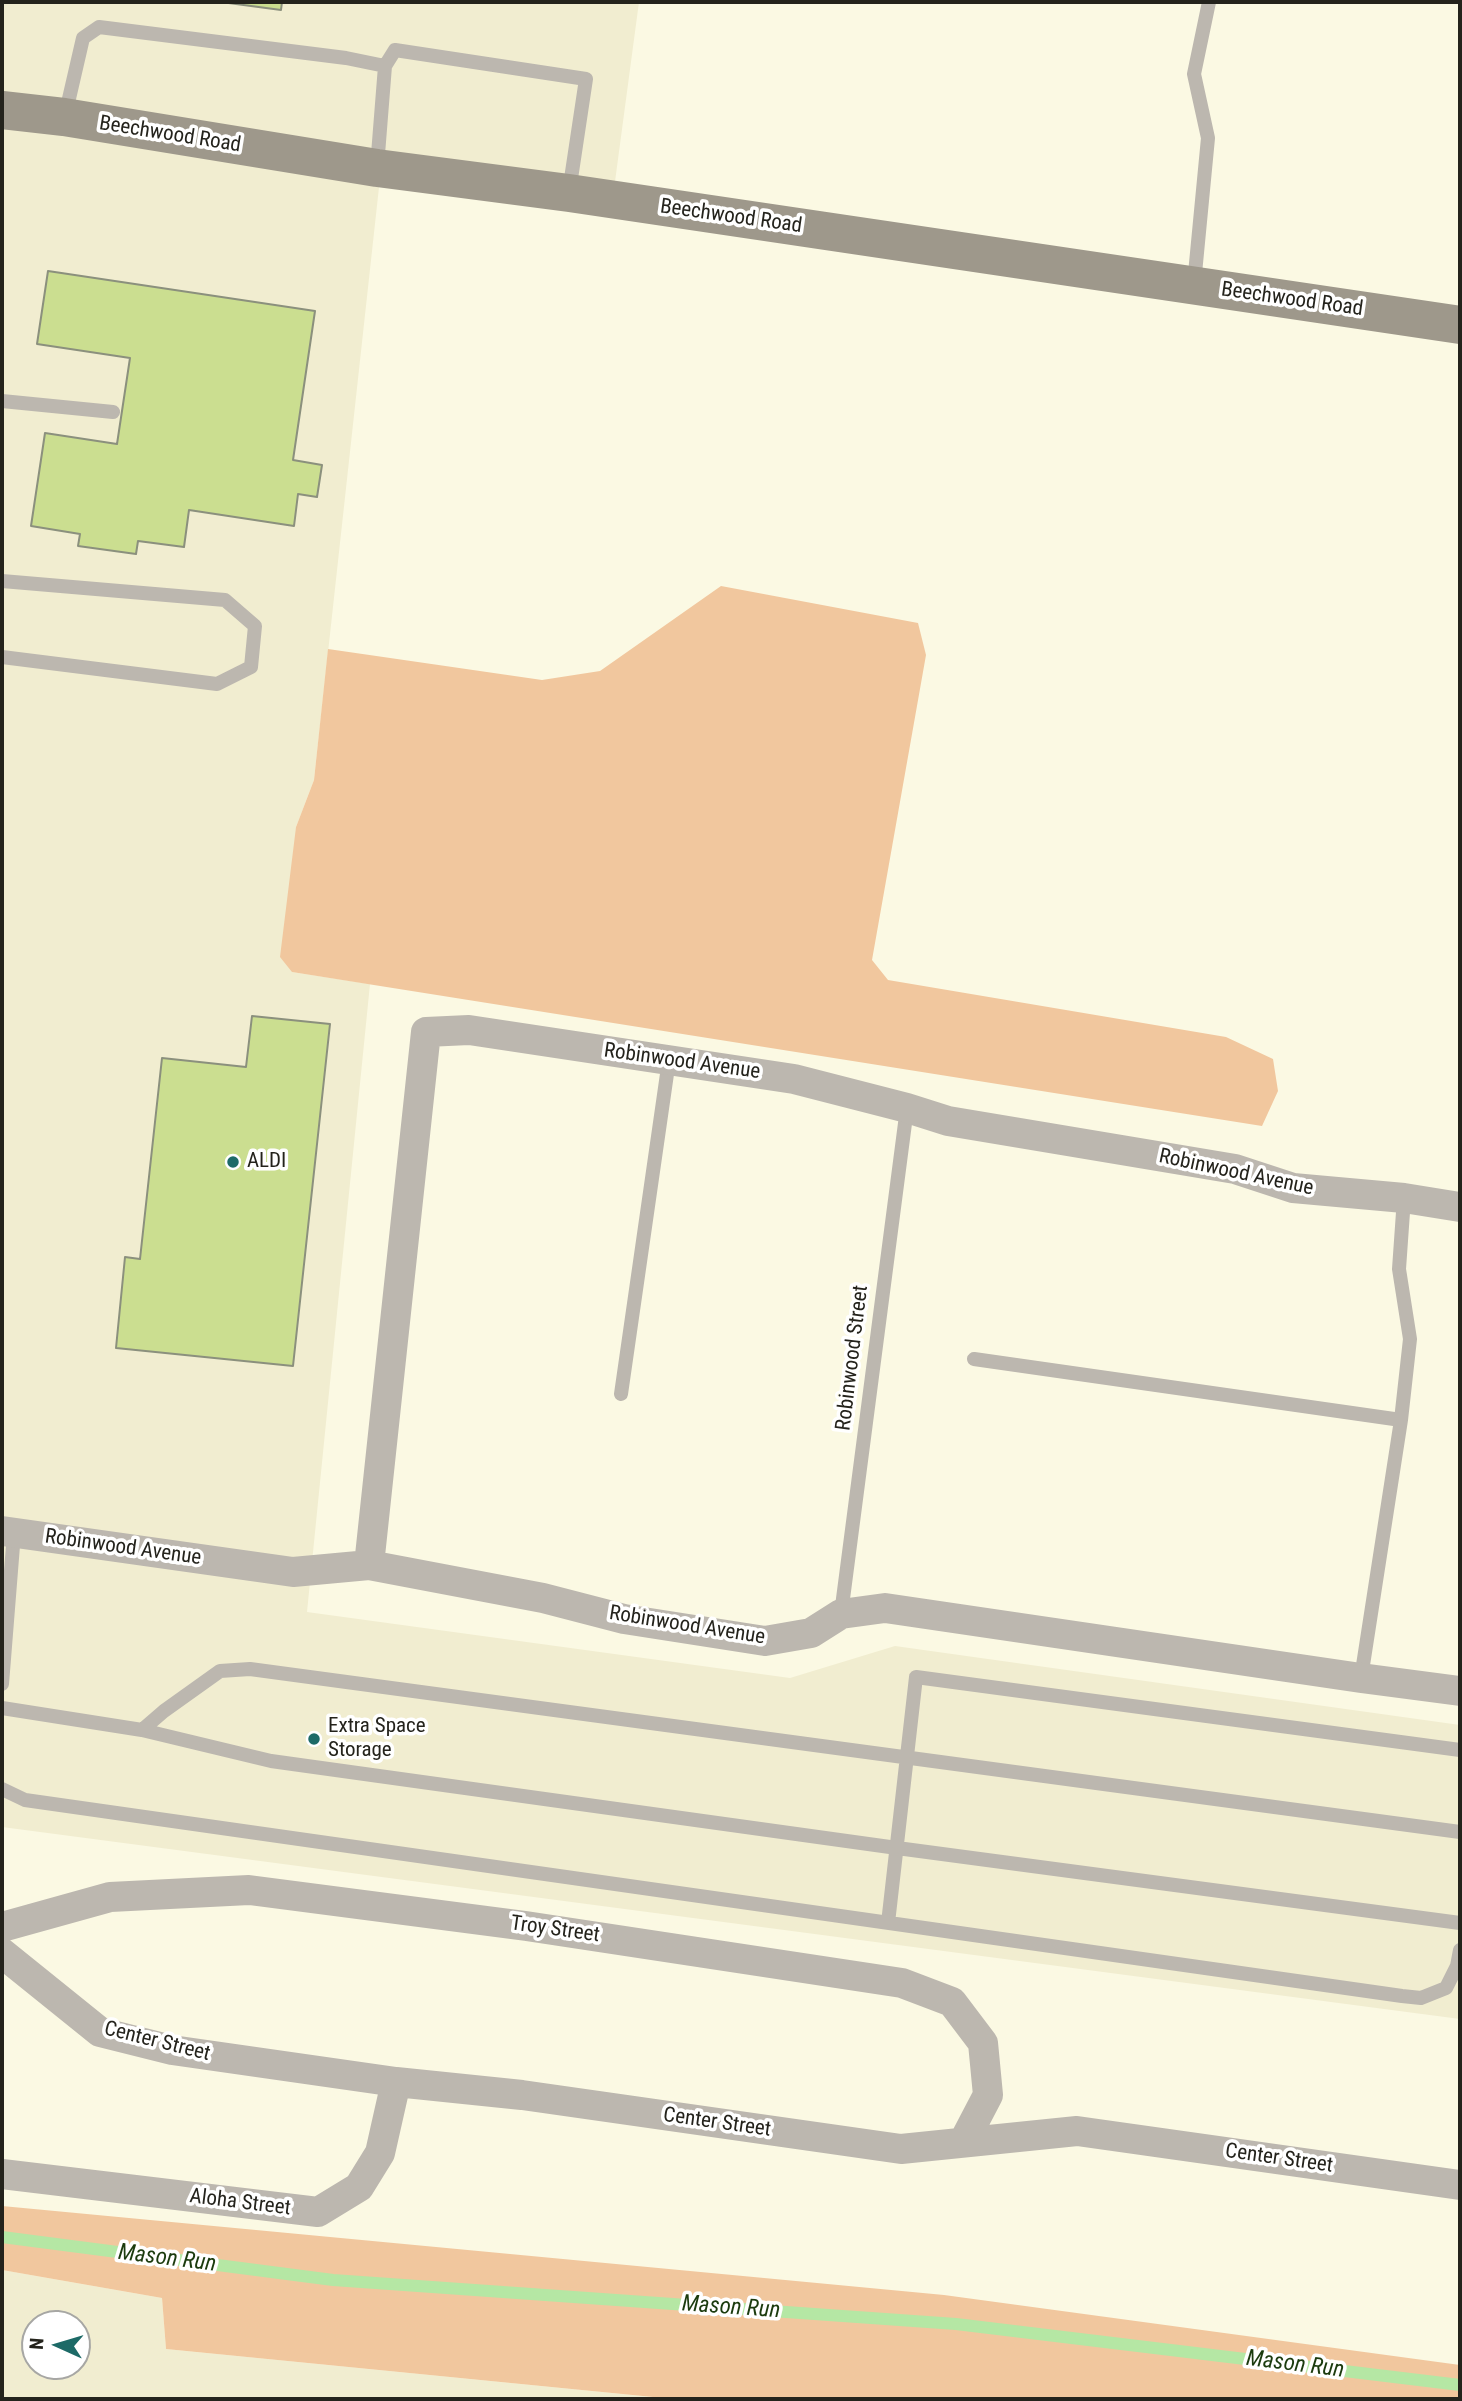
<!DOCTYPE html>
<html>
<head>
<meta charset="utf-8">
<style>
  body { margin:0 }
  #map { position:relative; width:1462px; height:2401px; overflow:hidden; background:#fbf9e3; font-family:"Roboto Condensed",sans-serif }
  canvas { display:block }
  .frame { position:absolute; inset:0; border:4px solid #24231c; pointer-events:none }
  .north { position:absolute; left:21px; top:2310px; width:70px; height:70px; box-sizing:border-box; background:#fff; border:2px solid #a7a7a4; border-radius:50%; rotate:274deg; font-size:19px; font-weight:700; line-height:28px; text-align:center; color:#24231c }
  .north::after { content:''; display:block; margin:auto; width:24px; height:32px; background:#1d6a67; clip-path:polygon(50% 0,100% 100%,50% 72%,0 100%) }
</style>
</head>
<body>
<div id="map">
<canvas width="1462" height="2401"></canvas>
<div class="frame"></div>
<div class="north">N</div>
</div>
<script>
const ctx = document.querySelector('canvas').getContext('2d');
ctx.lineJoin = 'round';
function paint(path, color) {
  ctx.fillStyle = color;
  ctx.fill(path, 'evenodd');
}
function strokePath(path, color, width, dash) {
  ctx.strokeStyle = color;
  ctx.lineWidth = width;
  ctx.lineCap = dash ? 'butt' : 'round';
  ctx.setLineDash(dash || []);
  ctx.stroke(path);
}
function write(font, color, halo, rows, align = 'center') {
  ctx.font = font + ' "Roboto Condensed",sans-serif';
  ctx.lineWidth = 7;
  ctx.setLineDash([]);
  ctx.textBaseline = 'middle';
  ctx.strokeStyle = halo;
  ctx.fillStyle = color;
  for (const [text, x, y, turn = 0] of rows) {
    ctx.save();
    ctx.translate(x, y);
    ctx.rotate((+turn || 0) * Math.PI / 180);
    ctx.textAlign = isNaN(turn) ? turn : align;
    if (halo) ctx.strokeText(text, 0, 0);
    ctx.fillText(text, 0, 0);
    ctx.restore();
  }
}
const built = new Path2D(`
  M2,2H639L612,204L381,169L314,780L296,827L292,972L370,984L307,1612L790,1678L895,1646L1460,1725V2019L2,1827Z
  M2,2270L162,2298L166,2349L673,2399H2ZM35,2324H77V2366H35Z`);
const green = new Path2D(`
  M721,586L918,623L926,655L872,960L888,980L1226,1037L1273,1059L1278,1091L1262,1126L292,972L280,957L296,827L314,780L328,649L542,680L600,671Z
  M2,2206L944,2295L1460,2365V2399H673L166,2349L162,2298L2,2270Z`);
const stream = new Path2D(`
  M2,2237L333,2280L956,2324L1460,2385`);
const building = new Path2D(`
  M221,2H282L281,10Z
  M48,271L315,311L293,460L322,465L317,497L298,494L294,526L189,510L184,547L138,541L136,554L78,546L80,534L31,526L45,433L117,444L130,358L37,344Z
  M252,1016L330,1024L293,1366L116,1348L125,1257L140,1259L162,1058L246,1067Z`);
const lane = new Path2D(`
  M65,116L83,38L99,27L346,58L385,66
  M377,167L385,66L395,50L586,79L569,192
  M1194,284L1208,138L1194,74L1209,2
  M2,401L113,412
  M2,581L225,600L255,626L251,667L217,684L2,657
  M974,1359L1401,1420
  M621,1394L669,1060
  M841,1614L907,1108
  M1361,1678L1401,1420L1410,1339L1399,1269L1404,1198
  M2,1684L14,1533
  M2,1708L142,1730L164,1711L220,1671L250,1669L1460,1832
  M142,1730L271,1761L897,1848L1460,1923
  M2,1789L25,1800L1402,1996L1421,1998L1446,1988L1457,1966L1460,1950
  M888,1923L916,1677L1460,1750`);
const street = new Path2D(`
  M2,1531L293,1572L369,1565L543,1598L624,1619L765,1641L811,1633L841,1614L885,1608L1361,1678L1460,1691
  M369,1565L426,1032L469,1030L794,1079L907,1108L948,1121L1235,1169L1293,1188L1404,1198L1460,1207
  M2,1927L110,1897L249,1890L526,1926L902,1983L952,2002L983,2043L988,2095L964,2141
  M2,1953L100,2032L172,2050L396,2082L522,2095L901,2149L1077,2131L1460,2185
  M2,2174L318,2212L359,2187L380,2153L396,2082`);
const secondary = new Path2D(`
  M2,110L64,117L377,168L569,193L1460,325`);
const markers = [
  [233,1162,7,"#1d6a67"],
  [314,1739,7,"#1d6a67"]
];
const streetNames = [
  ["Beechwood Road",170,135,9],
  ["Beechwood Road",731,217,8],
  ["Beechwood Road",1292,300,8],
  ["Robinwood Avenue",682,1062,8],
  ["Robinwood Avenue",1236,1173,12],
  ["Robinwood Street",853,1358,-83],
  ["Robinwood Avenue",123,1548,8],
  ["Robinwood Avenue",687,1626,9],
  ["Troy Street",555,1930,8],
  ["Center Street",157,2042,14],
  ["Center Street",717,2123,8],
  ["Center Street",1279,2159,8],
  ["Aloha Street",240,2203,7]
];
const poiNames = [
  ["ALDI",247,1162],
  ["Extra Space",328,1727],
  ["Storage",328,1751]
];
const waterNames = [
  ["Mason Run",167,2259,7],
  ["Mason Run",731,2308,4],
  ["Mason Run",1295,2365,7]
];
paint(built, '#f1edd0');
paint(green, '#f1c79e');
strokePath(stream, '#b5e7a4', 12);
paint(building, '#cbde90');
strokePath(building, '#8b907d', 2);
strokePath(lane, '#bcb7af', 14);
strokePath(street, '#bcb7af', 30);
strokePath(secondary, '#9e988b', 38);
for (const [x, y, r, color] of markers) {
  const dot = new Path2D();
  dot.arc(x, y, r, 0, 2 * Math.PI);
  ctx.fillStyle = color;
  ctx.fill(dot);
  strokePath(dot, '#fff', 2.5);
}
write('21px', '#24231c', '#fff', streetNames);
write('21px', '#24231c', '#fff', poiNames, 'left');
write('italic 23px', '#1b3b0e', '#fff', waterNames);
</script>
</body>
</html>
